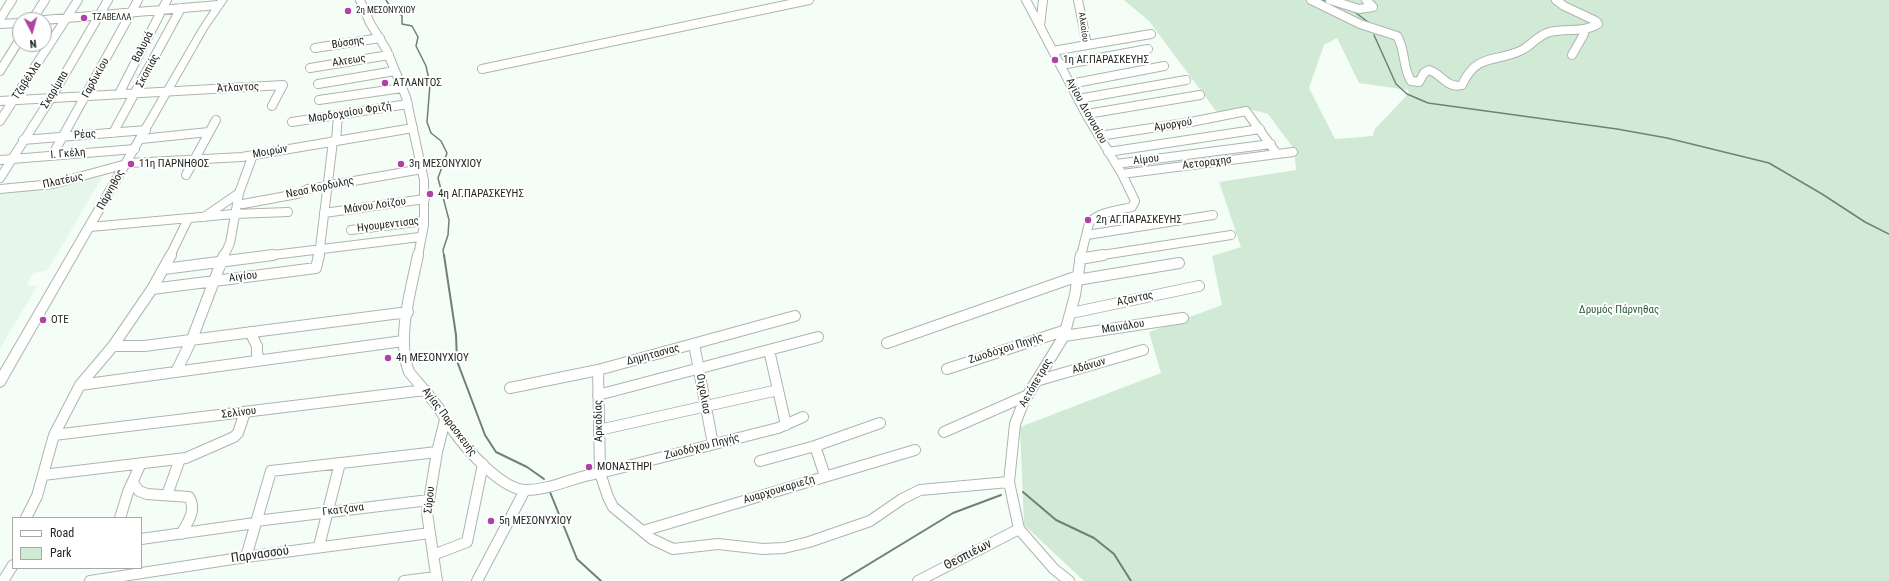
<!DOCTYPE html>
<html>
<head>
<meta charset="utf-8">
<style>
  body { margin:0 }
  #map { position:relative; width:1889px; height:581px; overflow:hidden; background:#f5fdf7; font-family:"Roboto Condensed",sans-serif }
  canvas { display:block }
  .legend { position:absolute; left:12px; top:517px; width:130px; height:52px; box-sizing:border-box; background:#fff; border:1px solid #a7a8a7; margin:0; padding:5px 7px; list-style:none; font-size:12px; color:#232623 }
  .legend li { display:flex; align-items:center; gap:8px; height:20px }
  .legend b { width:20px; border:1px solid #a7a8a7 }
  .north { position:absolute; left:12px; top:12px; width:40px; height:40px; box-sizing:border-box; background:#fff; border:1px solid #a7a8a7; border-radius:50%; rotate:174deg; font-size:11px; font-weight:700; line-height:16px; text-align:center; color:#232623 }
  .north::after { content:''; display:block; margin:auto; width:14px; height:18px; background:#af43a3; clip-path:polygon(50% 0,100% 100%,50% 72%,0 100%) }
</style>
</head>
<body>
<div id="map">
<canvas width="1889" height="581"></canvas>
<ul class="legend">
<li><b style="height:5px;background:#fff"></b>Road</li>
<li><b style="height:11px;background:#d1ead6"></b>Park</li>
</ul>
<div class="north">N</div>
</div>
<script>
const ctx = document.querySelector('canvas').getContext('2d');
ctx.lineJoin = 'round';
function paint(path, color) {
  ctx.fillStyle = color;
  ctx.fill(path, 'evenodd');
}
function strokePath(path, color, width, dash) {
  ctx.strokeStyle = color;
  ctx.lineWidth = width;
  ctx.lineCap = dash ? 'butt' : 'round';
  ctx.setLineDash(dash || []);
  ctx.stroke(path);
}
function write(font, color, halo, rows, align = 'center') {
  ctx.font = font + ' "Roboto Condensed",sans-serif';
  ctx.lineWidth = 4;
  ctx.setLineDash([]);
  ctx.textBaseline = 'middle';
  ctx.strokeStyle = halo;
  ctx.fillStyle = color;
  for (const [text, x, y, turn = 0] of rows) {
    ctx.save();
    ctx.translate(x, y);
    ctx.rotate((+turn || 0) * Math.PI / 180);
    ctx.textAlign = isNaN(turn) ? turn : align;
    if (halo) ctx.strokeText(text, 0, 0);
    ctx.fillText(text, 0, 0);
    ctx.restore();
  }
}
const built = new Path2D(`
  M103,176L49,268L45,271L33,273L27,285L37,286L0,349V192L45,188Z`);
const green = new Path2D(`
  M1124,0H1889V581H1084L1024,525L1020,427L1161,373L1149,332L1222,305L1212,256L1241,247L1219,182L1296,170L1294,149L1268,114L1245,108L1219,115L1149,21ZM1337,38L1359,83L1408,90L1409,93L1374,130L1373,136L1335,139L1309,88L1324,45Z`);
const streamFar1 = new Path2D(`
  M386,0L390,6L402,16V24L412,26L418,37L416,46L426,66L430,84L427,122L431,133L441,141L447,153L438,178L449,220L448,235L443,250L444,256
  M1322,0L1328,2
  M1356,13L1372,25
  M1374,35L1396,84L1407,94L1428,103L1617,129L1667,138L1769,163L1822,194L1865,222L1889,234`);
const stream = new Path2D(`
  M444,255L456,335L457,361L485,435L496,452L527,467L544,479
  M550,492L577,559L601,581
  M1023,492L1056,520L1094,538L1114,554L1131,581
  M841,581L953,513L1001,495`);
const minorFar1 = new Path2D(`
  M360,0L370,23L386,49L406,97L424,180V225L418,256
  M1026,0L1087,116L1122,174L1135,201L1132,207C1119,210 1098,212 1089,223L1081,256
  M1311,0L1360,24L1397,36C1406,50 1402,67 1411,81L1419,82L1424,73L1429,70C1442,74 1447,89 1462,85C1477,52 1496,63 1522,50C1532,45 1539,34 1550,32C1567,28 1583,33 1598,24L1596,21L1564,6L1556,0
  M1330,0L1359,9L1373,7L1366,0
  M0,19L12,0
  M32,20L45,0
  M44,20L218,5
  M0,24L20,23
  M1040,26L1043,0
  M1087,45L1151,34
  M315,48L380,38
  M1053,51L1087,45L1078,0
  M1572,55L1584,34L1585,29
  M1061,65L1148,49
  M310,68L389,55
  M482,69L809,0
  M0,71L20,39
  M318,84L395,71
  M1070,84L1164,66
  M119,94L167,0
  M1078,99L1186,80
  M319,100L402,88
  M0,101L283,85L272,106
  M1087,114L1200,95
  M0,121L78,0
  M292,122L408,104
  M113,133L181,8
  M1099,136L1191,122L1246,111L1277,154
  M141,139L209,132
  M23,140L146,130
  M336,141L338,115
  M1108,152L1260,129
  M52,156L138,0
  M0,160L135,149
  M1116,164L1271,144
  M1122,174L1293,152
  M186,175L216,120
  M0,178L51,98L108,0
  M0,189L53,184L130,163L242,157L413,128
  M243,204L297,194L308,189L422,169
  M324,213L425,199
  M204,217L239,193L253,155
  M90,227L234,214L288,212
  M351,230L424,221
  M1087,235L1213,215
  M170,256L188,219
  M224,256L230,243L239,193
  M265,256L420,237
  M319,256L333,141
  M1096,256L1231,235`);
const minor = new Path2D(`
  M418,255C411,290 396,339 409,372C419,384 429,395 438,407C443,414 447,423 453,430C466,449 502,490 526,490C552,490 575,476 600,473L778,428L803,417
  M1080,259L1103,255
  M164,269L273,255
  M1077,280L1179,263
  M152,289L316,268L319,255
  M1071,313L1199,286
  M250,332L257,346V354L260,360
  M1064,336L1183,318
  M887,343L1078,276
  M694,344L713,444
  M113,346H144L408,312
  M769,350L786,425
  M947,369L1066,330
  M598,370L600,473L608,497L613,507L652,539L673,549L718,544L763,549L784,548L809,542L870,521L902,499L920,490L1009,482
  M176,372L192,339L224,255
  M1036,381L1143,350
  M80,385L403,341
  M510,388L598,370L795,316
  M598,395L818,337
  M599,430L778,390
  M944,432L1028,395
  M54,435L425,390
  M815,446L825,476
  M760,461L815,446L880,423
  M43,475L186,458L234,437L238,433L245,412
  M133,483L139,491L147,494L189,497C197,510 188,522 181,534
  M167,495L180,459
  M26,518L37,496L54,435L80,385L113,346L152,289L171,255
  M120,518L128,492L141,463
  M256,521L429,500
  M643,531L915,450
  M141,539L255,523
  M319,546L340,463
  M433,555L467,542L483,464
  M246,557L271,471L437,452
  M3,581L13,565
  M90,581L246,557L430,533
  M404,581L436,577
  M437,581L427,513L437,452L445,420
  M477,581L525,490
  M918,581L1019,529
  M1069,581L1054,569L1019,529L1009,482L1015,424L1024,401L1064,336L1075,295L1081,255`);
const major = new Path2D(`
  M218,0H227L207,29L4,385L0,387V371L199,29Z`);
const markers = [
  [348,11,4,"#af43a3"],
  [84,18,4,"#af43a3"],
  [1055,60,4,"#af43a3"],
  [385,83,4,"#af43a3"],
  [131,164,4,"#af43a3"],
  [401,164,4,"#af43a3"],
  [430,194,4,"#af43a3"],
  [1088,220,4,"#af43a3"],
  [43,320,4,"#af43a3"],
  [388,358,4,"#af43a3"],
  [589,467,4,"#af43a3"],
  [491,521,4,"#af43a3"]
];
const farPoinames = [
  ["2η ΜΕΣΟΝΥΧΙΟΥ",356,11],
  ["ΤΖΑΒΕΛΛΑ",92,18]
];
const farStreetnames = [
  ["Αλκαίου",1083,27,82]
];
const streetNames = [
  ["Βύσσης",348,43,-9],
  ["Βαλυρά",143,47,-63],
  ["Αλτεως",349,61,-9],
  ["Σκοπιάς",148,71,-62],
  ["Γαρδικίου",96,78,-61],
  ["Τζαβέλλα",27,81,-57],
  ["Άτλαντος",238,88,-3],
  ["Σκαρίμπα",55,90,-59],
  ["Αγίου Διονυσίου",1086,111,61],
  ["Μαρδοχαίου Φριζή",350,113,-9],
  ["Αμοργού",1173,125,-9],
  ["Ρέας",85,135,-4],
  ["Μοιρών",270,152,-10],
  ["Ι. Γκέλη",68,154,-5],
  ["Αίμου",1146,160,-7],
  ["Αετοραχησ",1207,163,-7],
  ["Πλατέως",63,181,-12],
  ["Νεασ Κορδυλης",320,188,-12],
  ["Πάρνηθος",111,190,-61],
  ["Μάνου Λοίζου",375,206,-8],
  ["Ηγουμεντισας",388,225,-7],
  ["Αιγίου",243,277,-7],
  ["Αζαντας",1135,299,-12],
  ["Μαινάλου",1123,327,-9],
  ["Ζωοδὀχου Πηγής",1006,349,-18],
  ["Δημητασνας",653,355,-15],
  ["Αδάνων",1089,366,-16],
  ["Αετόπετρας",1036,383,-60],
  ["Οιχαλιασ",703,394,80],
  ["Σελίνου",239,413,-7],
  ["Αρκαδίας",599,421,-91],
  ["Αγίας Παρασκευής",449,422,53],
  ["Ζωοδόχου Πηγής",702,447,-14],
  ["Αυαρχουκαριεζη",779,490,-17],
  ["Σύρου",430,500,-84],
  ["Γκατζανα",343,510,-7]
];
const poiNames = [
  ["1η ΑΓ.ΠΑΡΑΣΚΕΥΗΣ",1063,60],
  ["ΑΤΛΑΝΤΟΣ",393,83],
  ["11η ΠΑΡΝΗΘΟΣ",139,164],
  ["3η ΜΕΣΟΝΥΧΙΟΥ",409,164],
  ["4η ΑΓ.ΠΑΡΑΣΚΕΥΗΣ",438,194],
  ["2η ΑΓ.ΠΑΡΑΣΚΕΥΗΣ",1096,220],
  ["ΟΤΕ",51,320],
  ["4η ΜΕΣΟΝΥΧΙΟΥ",396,358],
  ["ΜΟΝΑΣΤΗΡΙ",597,467],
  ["5η ΜΕΣΟΝΥΧΙΟΥ",499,521]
];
const parkNames = [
  ["Δρυμός Πάρνηθας",1619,310]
];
const nearStreetnames = [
  ["Παρνασσού",260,555,-8],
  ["Θεσπιέων",968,555,-27]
];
paint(built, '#e7f6ea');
paint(green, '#d1ead6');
strokePath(streamFar1, '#6d8372', 1.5);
strokePath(stream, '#6d8372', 2);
strokePath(minorFar1, '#adb5ae', 10);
strokePath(minor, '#adb5ae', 12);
strokePath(major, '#adb5ae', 2);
strokePath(minorFar1, '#fff', 8);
strokePath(minor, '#fff', 10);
paint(major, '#fff');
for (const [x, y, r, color] of markers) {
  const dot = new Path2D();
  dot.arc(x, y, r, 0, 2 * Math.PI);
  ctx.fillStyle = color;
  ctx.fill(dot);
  strokePath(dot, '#fff', 1.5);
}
write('9px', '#232623', '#fff', farPoinames, 'left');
write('9px', '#232623', '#fff', farStreetnames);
write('11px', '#232623', '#fff', streetNames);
write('11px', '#232623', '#fff', poiNames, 'left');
write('11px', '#2a5a39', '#fff', parkNames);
write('13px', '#232623', '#fff', nearStreetnames);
</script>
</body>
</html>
